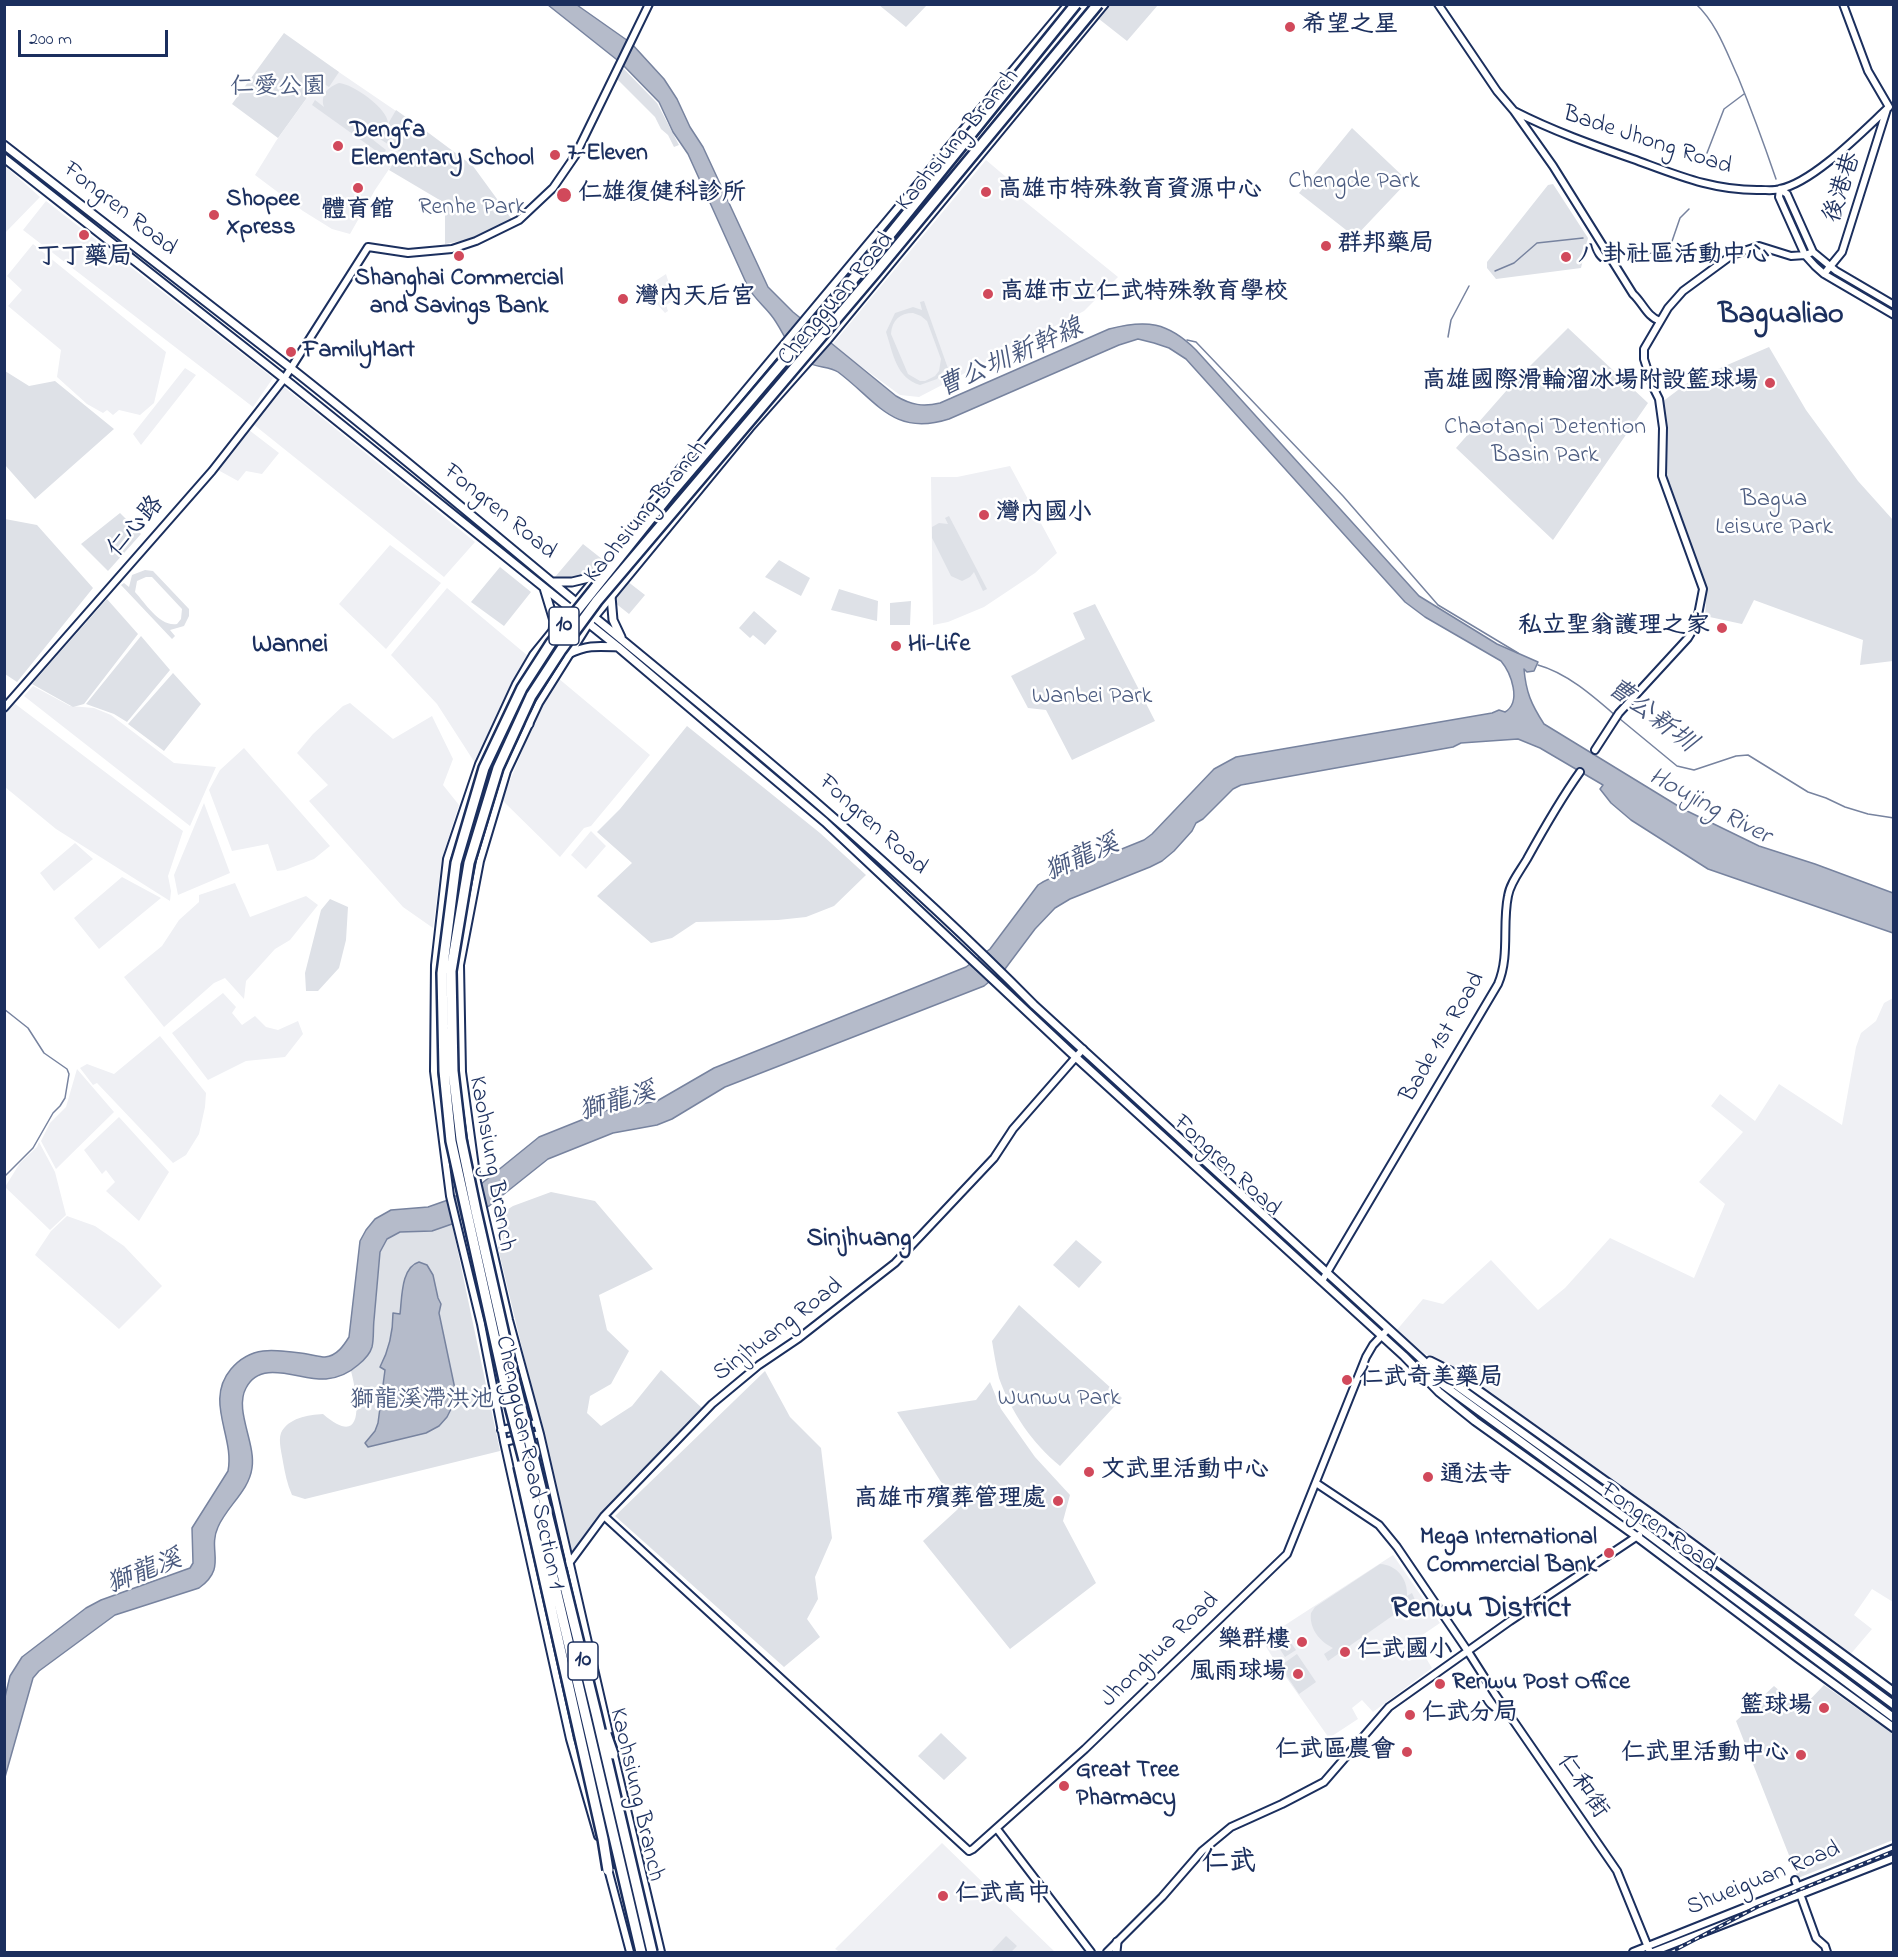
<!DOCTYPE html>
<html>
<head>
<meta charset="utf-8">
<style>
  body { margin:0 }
  #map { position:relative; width:1898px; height:1957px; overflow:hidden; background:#fff; font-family:"Indie Flower",sans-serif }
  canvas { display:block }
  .frame { position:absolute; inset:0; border:6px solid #1b2f5e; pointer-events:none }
  .scale { position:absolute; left:18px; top:30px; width:150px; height:27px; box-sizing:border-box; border:3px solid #1b2f5e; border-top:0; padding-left:8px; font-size:18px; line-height:21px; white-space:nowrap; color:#1b2f5e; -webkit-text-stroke:4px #fff; paint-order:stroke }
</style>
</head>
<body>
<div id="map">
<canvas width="1898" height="1957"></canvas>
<div class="frame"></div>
<div class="scale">200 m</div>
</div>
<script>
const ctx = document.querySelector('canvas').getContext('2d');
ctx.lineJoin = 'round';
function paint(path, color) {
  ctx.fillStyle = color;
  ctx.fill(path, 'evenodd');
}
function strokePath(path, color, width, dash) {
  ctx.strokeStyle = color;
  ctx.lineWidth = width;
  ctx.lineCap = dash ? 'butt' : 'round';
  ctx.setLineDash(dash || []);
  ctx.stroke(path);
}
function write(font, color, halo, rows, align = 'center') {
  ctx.font = font + ' "Indie Flower","LXGW WenKai TC",sans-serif';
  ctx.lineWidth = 5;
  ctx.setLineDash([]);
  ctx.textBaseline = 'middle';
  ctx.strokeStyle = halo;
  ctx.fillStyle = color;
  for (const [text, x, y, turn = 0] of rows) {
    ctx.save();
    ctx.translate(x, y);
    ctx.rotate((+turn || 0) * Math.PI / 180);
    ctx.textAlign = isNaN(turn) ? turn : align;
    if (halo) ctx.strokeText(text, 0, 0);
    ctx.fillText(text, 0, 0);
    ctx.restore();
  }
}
const built = new Path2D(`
  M330,66L418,126L375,190L350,234L332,229L303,211L255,175L276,141Z
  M986,160L1012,182L1007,187L1118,277L1084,311L919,397L900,395L832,345Z
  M5,166L40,197L5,233Z
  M46,201L273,378L253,407L23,230Z
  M33,244L166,352L154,403L140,415L119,410L113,415L107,410L103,413L87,404L57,377L61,350L8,306L22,290L7,276Z
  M666,274L670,287L671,302L666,305L668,311L665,313L657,304L660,300L651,291L639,300L637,295L642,290L639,286L641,283L646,287Z
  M185,368L196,375L141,445L133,434Z
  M284,387L475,542L444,577L253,424Z
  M249,430L279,453L262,474L246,471L238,481L218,470Z
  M1010,466L1057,553L1035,573L984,607L948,622L933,625L931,477H957Z
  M390,545L441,583L386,649L339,604Z
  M447,588L528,656L475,763L437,704L391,655Z
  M558,678L650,755L591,826L584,828L560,857L502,800L544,698Z
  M33,686L70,706L94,708L111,715L174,763L216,767L190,826L24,696Z
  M14,703L183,831L168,876L171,891L170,901L56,829L5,787V715Z
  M350,703L393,739L432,716L453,759L443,785L459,805L442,858L433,928L403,907L309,801L328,785L297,753L313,734L343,706Z
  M244,748L330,846L314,859L285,870L277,871L268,844L232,851L209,790L220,770Z
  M204,803L230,873L178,895L174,875Z
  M591,831L606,846L586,869L571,855Z
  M75,843L93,859L54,891L40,873Z
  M122,877L161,898L99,949L74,918Z
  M235,883L250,917L306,896L318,905L290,940L275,949L246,981L244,999L225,978L214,983L164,1027L124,977L162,946L179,920L199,902V895Z
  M223,993L236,1007L232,1013L242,1025L255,1016L266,1027L278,1030L298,1021L303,1034L285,1057L246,1061L208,1080L172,1033Z
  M1893,998V1602L1872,1589L1854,1615L1872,1629L1849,1656L1443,1368L1396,1331L1423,1299L1443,1304L1491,1260L1538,1310L1565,1288L1610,1238L1694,1278L1725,1204L1699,1182L1743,1132L1711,1106L1720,1094L1755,1121L1779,1084L1842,1125L1856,1047L1861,1033L1876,1021L1884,1003Z
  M160,1036L206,1093L205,1107L199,1134L186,1155L173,1163L97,1083L93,1085L80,1068L87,1064L114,1074Z
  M77,1069L114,1112L56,1169L41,1141L50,1123L66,1107Z
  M119,1117L169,1172L139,1221L106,1191L115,1182L106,1170L102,1174L84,1150Z
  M39,1142L55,1172L66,1215L50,1230L5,1187L20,1163L37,1147Z
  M67,1216L95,1226L124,1246L162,1286L119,1329L35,1255L51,1231Z
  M1393,1555L1440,1623L1415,1640L1432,1668L1373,1712L1362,1700L1352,1708L1358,1719L1329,1738L1276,1663L1262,1640Z
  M942,1843L1055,1952H840L835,1949Z`);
const green = new Path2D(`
  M879,5H927L906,27Z
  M1111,5V4L1158,5L1127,41L1099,19Z
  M284,33L339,72L329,87L319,81L278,138L232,104Z
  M622,67L657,103L679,145L674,147L668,135L661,129L655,117L616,78Z
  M339,83C353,84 389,109 388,124L396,110L417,125L416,128L418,126L422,128L473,166L513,221L476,238L445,244V212L443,202L389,170L400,152L380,139L382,136L376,139H372L386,150L382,155L312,105L315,100L324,107C320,95 328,87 339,83Z
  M1352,128L1408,181L1355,237L1299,193Z
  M1553,184L1588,238L1581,268L1496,279L1487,268V262L1548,185Z
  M924,301L950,374L947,375L944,370L937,379L920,385C896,378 893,353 886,332L895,313L913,307L922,310L920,302ZM913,313L921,316L927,321L941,359L939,371L935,376L925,381H920L908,374L891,334C892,320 900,313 913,313Z
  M1568,328L1648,403L1553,540L1456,448L1514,382Z
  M1769,347L1806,410L1858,481L1893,520V661L1860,665L1863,640L1754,600L1742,624L1705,616L1707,588L1666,473V423L1662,402L1690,381Z
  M5,371L29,386L55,381L114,429L35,499L5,465Z
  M120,513L141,534L108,571L81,544Z
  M949,516L987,589L983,591L974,572L970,577L962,581L951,576L932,538V527L939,523L948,524L945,518Z
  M5,519L37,525L93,588L17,682L5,674Z
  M583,544L602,559C586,578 579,578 555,577Z
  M779,560L810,578L801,596L765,577Z
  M500,567L531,592L504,626L471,602Z
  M145,570L153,571L189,609V616L184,626L170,630L175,636L172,639L121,585L124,583L129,587L132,575ZM146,577H152L182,609L181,619L177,624C160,627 146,604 135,592L137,581Z
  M627,581L645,595L629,614L614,602L613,598Z
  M839,589L878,601L877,621L831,610Z
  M107,599L138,634L84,704L73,707L32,684Z
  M911,601L910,625H890V603Z
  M1095,604L1155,721L1072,760L1046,710L1028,708L1011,676L1085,639L1073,613Z
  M754,611L777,631L765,645L753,635L750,638L739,628Z
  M141,636L170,670L127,722L114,714L86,704Z
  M173,673L201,704L164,751L128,724Z
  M687,726L820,833L866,875L834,906L806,917L778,920L696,922L672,938L651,943L597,896L632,863L597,832L620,809Z
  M330,899L348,907L346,940L339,968L318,991H306L305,973L321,910Z
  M551,1192L595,1201L653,1269L599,1295L607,1330L629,1351L611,1384L590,1396L587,1413L601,1426L632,1406L661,1370L702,1408L571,1552L498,1248L502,1213L513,1206Z
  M452,1224L500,1451L305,1499L292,1495C287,1484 285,1473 283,1462C282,1454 278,1441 281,1433C288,1418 308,1415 323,1414C366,1451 358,1398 351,1371L363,1361L372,1347L380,1252L387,1239L400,1232L432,1231Z
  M1076,1240L1102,1262L1079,1288L1053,1265Z
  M1019,1305L1122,1398L1060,1466C1032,1443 1011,1412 999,1378C996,1366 994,1353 992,1341Z
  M765,1371L790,1417L821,1448L832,1538L815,1577L818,1599L807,1619L820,1637L784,1667L615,1516Z
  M990,1382L1001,1409L1035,1457L1070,1495L1063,1521L1096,1583L1010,1649L923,1541L958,1509L897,1412L976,1400Z
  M1380,1564C1397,1565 1408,1579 1407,1596L1412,1593L1415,1600L1328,1661L1324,1654L1333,1648C1319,1641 1309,1628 1311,1613L1315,1607Z
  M1284,1633L1296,1650L1285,1657L1274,1640Z
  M1297,1654L1316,1682L1299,1694L1280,1666Z
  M1824,1685L1893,1734V1840L1798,1878L1736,1721L1774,1686L1801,1709Z
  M941,1733L967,1758L944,1780L918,1756Z
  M1006,1936L1017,1946L1011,1952H991Z`);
const water = new Path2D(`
  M548,5H577L631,43L664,79L677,99L690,127L703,147L768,287L793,312L896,396C911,405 923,407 940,403L1109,329C1146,319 1168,322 1196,350L1419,596L1497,644L1538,662L1534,671L1527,672L1524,669C1526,692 1531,704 1544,724L1683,809L1759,846L1815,864L1893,893V933L1708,869L1631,820L1611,803L1600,789L1603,785L1540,748L1518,739L1461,743L1453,747L1241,785L1233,789L1203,819L1196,823L1192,831L1174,851L1162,861L1150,867L1070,899L1055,908L1035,929L1005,969L984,986L725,1087L672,1119L657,1125L613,1133L548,1159L489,1206L452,1224L432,1231L400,1232L387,1239L380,1252C378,1274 376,1297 374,1320C373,1328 374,1339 372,1347C370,1354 363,1361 358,1365C349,1373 338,1378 326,1379C301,1381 261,1358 246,1388C234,1410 256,1443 252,1468C249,1491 227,1506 218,1527C207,1551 228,1567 199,1588L115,1615L39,1671L33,1678L5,1777V1697L10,1676L22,1657L86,1608L101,1600L190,1568L193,1563L192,1528L228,1471C235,1437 204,1401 231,1369C252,1344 278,1350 307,1354C313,1355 320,1357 325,1357C337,1356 344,1345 349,1337L360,1241L366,1230L375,1219L391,1210L428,1207L445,1201L481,1184L539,1137L604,1111L657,1101L714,1068L966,967L990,949L1038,885C1056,872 1083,870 1097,859L1144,840L1152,834L1214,769L1236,757L1492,713L1499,710L1505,712C1522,702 1511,673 1501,661L1425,617L1405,602L1186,359L1169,348L1154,343L1138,339L1119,345L949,419C893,437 877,401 838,372C829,366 816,368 807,362C787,350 784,331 771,315C763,305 754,298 748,287L688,154L673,132L659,102L621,63Z
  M419,1262L427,1265L433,1275L438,1298L441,1304L439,1313L455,1389L452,1407L447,1417L439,1426L426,1433L368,1447L365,1443L375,1431L378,1423L385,1370L380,1367C389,1350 393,1332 393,1313L400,1314C402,1298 401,1267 419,1262Z`);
const stream = new Path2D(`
  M1696,4C1717,24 1726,51 1738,77C1752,111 1764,144 1776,179
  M1707,153L1724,109L1744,94
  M1630,255L1665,252L1669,250L1680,218L1689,209
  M1495,271L1514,263L1537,243L1583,238
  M1448,337L1451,320L1469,286
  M1187,340L1196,342L1343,496L1438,605L1518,653
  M1538,665C1567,673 1593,696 1616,716
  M1620,719L1677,766L1694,770L1736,756L1748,755L1808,792L1826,798L1845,807L1868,814L1894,818
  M4,1009L28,1028L44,1053L67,1069L69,1074L65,1098L60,1106L53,1113L33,1148L4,1177`);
const tertiary = new Path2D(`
  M1438,4L1497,91L1514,111L1553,166L1633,294C1643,303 1647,317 1660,321
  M1514,111C1553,131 1593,145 1633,159C1677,175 1713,191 1761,190C1767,190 1774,191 1780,189C1814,182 1863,131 1889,107L1868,71L1843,4
  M1780,189L1779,197L1805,255L1815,266L1824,274L1894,315
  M1780,189L1787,194L1813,252L1836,271L1894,305
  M1824,274L1842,252L1887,109
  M4,708L212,471L284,379L368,247L408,253L452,249L476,241L519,220L553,188L575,156L649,4
  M1595,750L1619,713L1688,638L1696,625L1703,589L1662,476L1663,428L1659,399L1653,387L1644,359V349L1668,308L1683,291L1732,255L1759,246L1791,256L1805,255L1813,252
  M1322,1281L1498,984C1510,956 1502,925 1508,896C1510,883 1520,871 1527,859C1543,830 1560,800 1580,772
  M501,1430L537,1423
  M504,1442L540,1434
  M1316,1483L1379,1525L1397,1547L1467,1650L1495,1694L1617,1871L1650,1952
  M604,1516L969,1851L973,1849L1085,1749L1287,1554L1366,1357L1373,1345L1388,1329
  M557,1570L570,1562L604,1516L712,1404L759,1365L799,1338L895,1263L994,1158L1013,1129L1083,1049
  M610,1738L540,1434L509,1320L477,1182L462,1072L460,965L480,861L507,771L539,703L588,625L750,428L827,341L1105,4
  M613,1751L661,1952
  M997,1829L1091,1952
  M598,1836L570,1739L504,1442L481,1324L450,1196L434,1071L435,965L447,859L479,764L516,684L533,655L597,576L648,507L1068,4
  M608,1869L630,1952
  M1795,1880L1816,1938L1825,1946L1827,1952
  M1107,1952L1162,1897L1202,1851L1231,1827L1282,1804L1324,1782L1389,1707L1510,1621L1639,1535
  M1633,1952L1894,1848
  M1653,1952L1894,1858`);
const secondary = new Path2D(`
  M4,145C100,220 196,294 292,369C396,451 497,537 599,621C749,744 898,867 1034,1005L1428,1365L1653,1527L1894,1705
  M4,158L291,384L618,647L729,741L825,822L1069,1051L1404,1356L1439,1392L1475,1421L1636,1536L1798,1658L1894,1728
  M553,582H572L597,576
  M544,588L554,621L553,632
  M611,596L613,620L621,637
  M584,610L647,533L648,507
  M568,654C588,645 596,646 618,647
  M529,724L524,699L579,614
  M1430,1361L1454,1373L1663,1522L1894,1692
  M1420,1368L1645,1532L1894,1718
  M1116,1952L1117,1942`);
const rail = new Path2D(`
  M1671,1952L1757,1907L1894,1851`);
const motorwayBridge = new Path2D(`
  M519,1466L603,1839L608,1870
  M606,1734L613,1754
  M641,1952L541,1526L508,1398L451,1141L444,1071L442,973L456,863L484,768L522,688L551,643L671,493L867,263L1076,4
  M652,1952L596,1713L512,1370L476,1211L461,1139L453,1071L451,971L469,863L498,768L531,696L561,650L597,601L876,272L1098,4`);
const markers = [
  [1290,27,6,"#d1495b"],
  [338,146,6,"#d1495b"],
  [555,155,6,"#d1495b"],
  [358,188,6,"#d1495b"],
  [986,192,6,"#d1495b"],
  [564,195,8,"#d1495b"],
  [214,215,6,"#d1495b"],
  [84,235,6,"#d1495b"],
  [1326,246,6,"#d1495b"],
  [459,256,6,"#d1495b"],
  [1566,257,6,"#d1495b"],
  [988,294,6,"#d1495b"],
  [623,299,6,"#d1495b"],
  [291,352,6,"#d1495b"],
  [1770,383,6,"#d1495b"],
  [984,515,6,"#d1495b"],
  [1722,628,6,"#d1495b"],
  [896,646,6,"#d1495b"],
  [1347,1380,6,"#d1495b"],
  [1089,1472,6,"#d1495b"],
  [1428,1477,6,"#d1495b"],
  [1058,1501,6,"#d1495b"],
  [1609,1553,6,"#d1495b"],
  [1302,1642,6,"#d1495b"],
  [1345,1652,6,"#d1495b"],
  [1298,1674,6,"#d1495b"],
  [1440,1684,6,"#d1495b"],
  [1824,1708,6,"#d1495b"],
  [1410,1715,6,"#d1495b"],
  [1407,1752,6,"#d1495b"],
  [1801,1755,6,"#d1495b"],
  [1064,1786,6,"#d1495b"],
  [943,1896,6,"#d1495b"]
];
const shields = [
  [564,626,30],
  [583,1661,30]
];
const shieldNames = [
  ["10",564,626],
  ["10",583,1661]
];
const poiNames = [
  ["希望之星",1302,27],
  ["Dengfa",350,132],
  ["Elementary School",350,160],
  ["7-Eleven",567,155],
  ["高雄市特殊教育資源中心",998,192],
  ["仁雄復健科診所",578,195],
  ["Shopee",226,201],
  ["Xpress",226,229],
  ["體育館",358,212,"center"],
  ["群邦藥局",1338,246],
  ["八卦社區活動中心",1578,257],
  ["丁丁藥局",84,259,"center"],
  ["Shanghai Commercial",459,280,"center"],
  ["and Savings Bank",459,308,"center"],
  ["高雄市立仁武特殊教育學校",1000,294],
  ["灣內天后宮",635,299],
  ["FamilyMart",303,352],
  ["高雄國際滑輪溜冰場附設籃球場",1758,383,"right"],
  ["灣內國小",996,515],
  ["私立聖翁護理之家",1710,628,"right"],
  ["Hi-Life",908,646],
  ["仁武奇美藥局",1359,1380],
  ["文武里活動中心",1101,1472],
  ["通法寺",1440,1477],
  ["高雄市殯葬管理處",1046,1501,"right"],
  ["Mega International",1597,1539,"right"],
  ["Commercial Bank",1597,1567,"right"],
  ["樂群樓",1290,1642,"right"],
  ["仁武國小",1357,1652],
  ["風雨球場",1286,1674,"right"],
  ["Renwu Post Office",1452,1684],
  ["籃球場",1812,1708,"right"],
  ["仁武分局",1422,1715],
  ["仁武區農會",1395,1752,"right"],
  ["仁武里活動中心",1789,1755,"right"],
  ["Great Tree",1076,1772],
  ["Pharmacy",1076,1800],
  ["仁武高中",955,1896]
];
const parkNames = [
  ["仁愛公園",278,89],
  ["Chengde Park",1354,183],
  ["Renhe Park",472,209],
  ["Chaotanpi Detention",1545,429],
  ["Basin Park",1545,457],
  ["Bagua",1774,501],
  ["Leisure Park",1774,529],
  ["Wanbei Park",1092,698],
  ["Wunwu Park",1059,1400],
  ["獅龍溪滯洪池",422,1402]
];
const streetNames = [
  ["Kaohsiung Branch",959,141,-50],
  ["Bade Jhong Road",1647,142,18],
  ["後港巷",1844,188,-72],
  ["Fongren Road",119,210,38],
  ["Chengguan Road",837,300,-50],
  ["Fongren Road",499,513,39],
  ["Kaohsiung Branch",647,513,-50],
  ["仁心路",137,528,-49],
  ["Fongren Road",872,826,42],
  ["Bade 1st Road",1444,1038,-60],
  ["Kaohsiung Branch",490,1164,80],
  ["Fongren Road",1226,1167,43],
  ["Sinjhuang Road",779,1331,-37],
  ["Chengguan Road Section 1",528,1463,78],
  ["Fongren Road",1658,1529,36],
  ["Jhonghua Road",1161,1651,-44],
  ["仁和街",1581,1787,56],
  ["Kaohsiung Branch",635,1795,77],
  ["Shueiguan Road",1764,1880,-22]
];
const waterNames = [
  ["曹公圳新幹線",1011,360,-24],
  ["曹公新圳",1650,717,37],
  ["Houjing River",1709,808,28],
  ["獅龍溪",1083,860,-24],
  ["獅龍溪",618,1104,-16],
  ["獅龍溪",145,1574,-21]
];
const neighbourhoodNames = [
  ["Wannei",290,647],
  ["Sinjhuang",859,1241]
];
const quarterNames = [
  ["仁武",1229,1865]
];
const districtNames = [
  ["Bagualiao",1781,317],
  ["Renwu District",1481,1611]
];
paint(built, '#eff0f4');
paint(green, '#dee1e7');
paint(water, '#b5bbca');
strokePath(water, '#77839f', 1.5);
strokePath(stream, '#77839f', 1.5);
strokePath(tertiary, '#1b2f5e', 10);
strokePath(secondary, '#1b2f5e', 11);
strokePath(tertiary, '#fff', 6);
strokePath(secondary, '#fff', 7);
strokePath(rail, '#1b2f5e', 4);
strokePath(rail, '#fff', 1.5, [4.5]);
strokePath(motorwayBridge, '#1b2f5e', 14, []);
strokePath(motorwayBridge, '#fff', 9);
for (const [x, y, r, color] of markers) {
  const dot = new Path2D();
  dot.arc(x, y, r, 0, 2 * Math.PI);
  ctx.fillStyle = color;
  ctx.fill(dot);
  strokePath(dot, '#fff', 2);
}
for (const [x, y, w] of shields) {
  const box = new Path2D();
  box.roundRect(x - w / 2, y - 19, w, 38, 4.5);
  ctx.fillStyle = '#fff';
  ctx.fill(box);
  strokePath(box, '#1b2f5e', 1.5);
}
write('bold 22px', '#1b2f5e', null, shieldNames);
write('bold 24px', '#1b2f5e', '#fff', poiNames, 'left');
write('24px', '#4c5c80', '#fff', parkNames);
write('24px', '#1b2f5e', '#fff', streetNames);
write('italic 26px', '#49597e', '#fff', waterNames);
write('bold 26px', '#1b2f5e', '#fff', neighbourhoodNames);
write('bold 27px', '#1b2f5e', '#fff', quarterNames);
write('bold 30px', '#1b2f5e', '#fff', districtNames);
</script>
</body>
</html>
